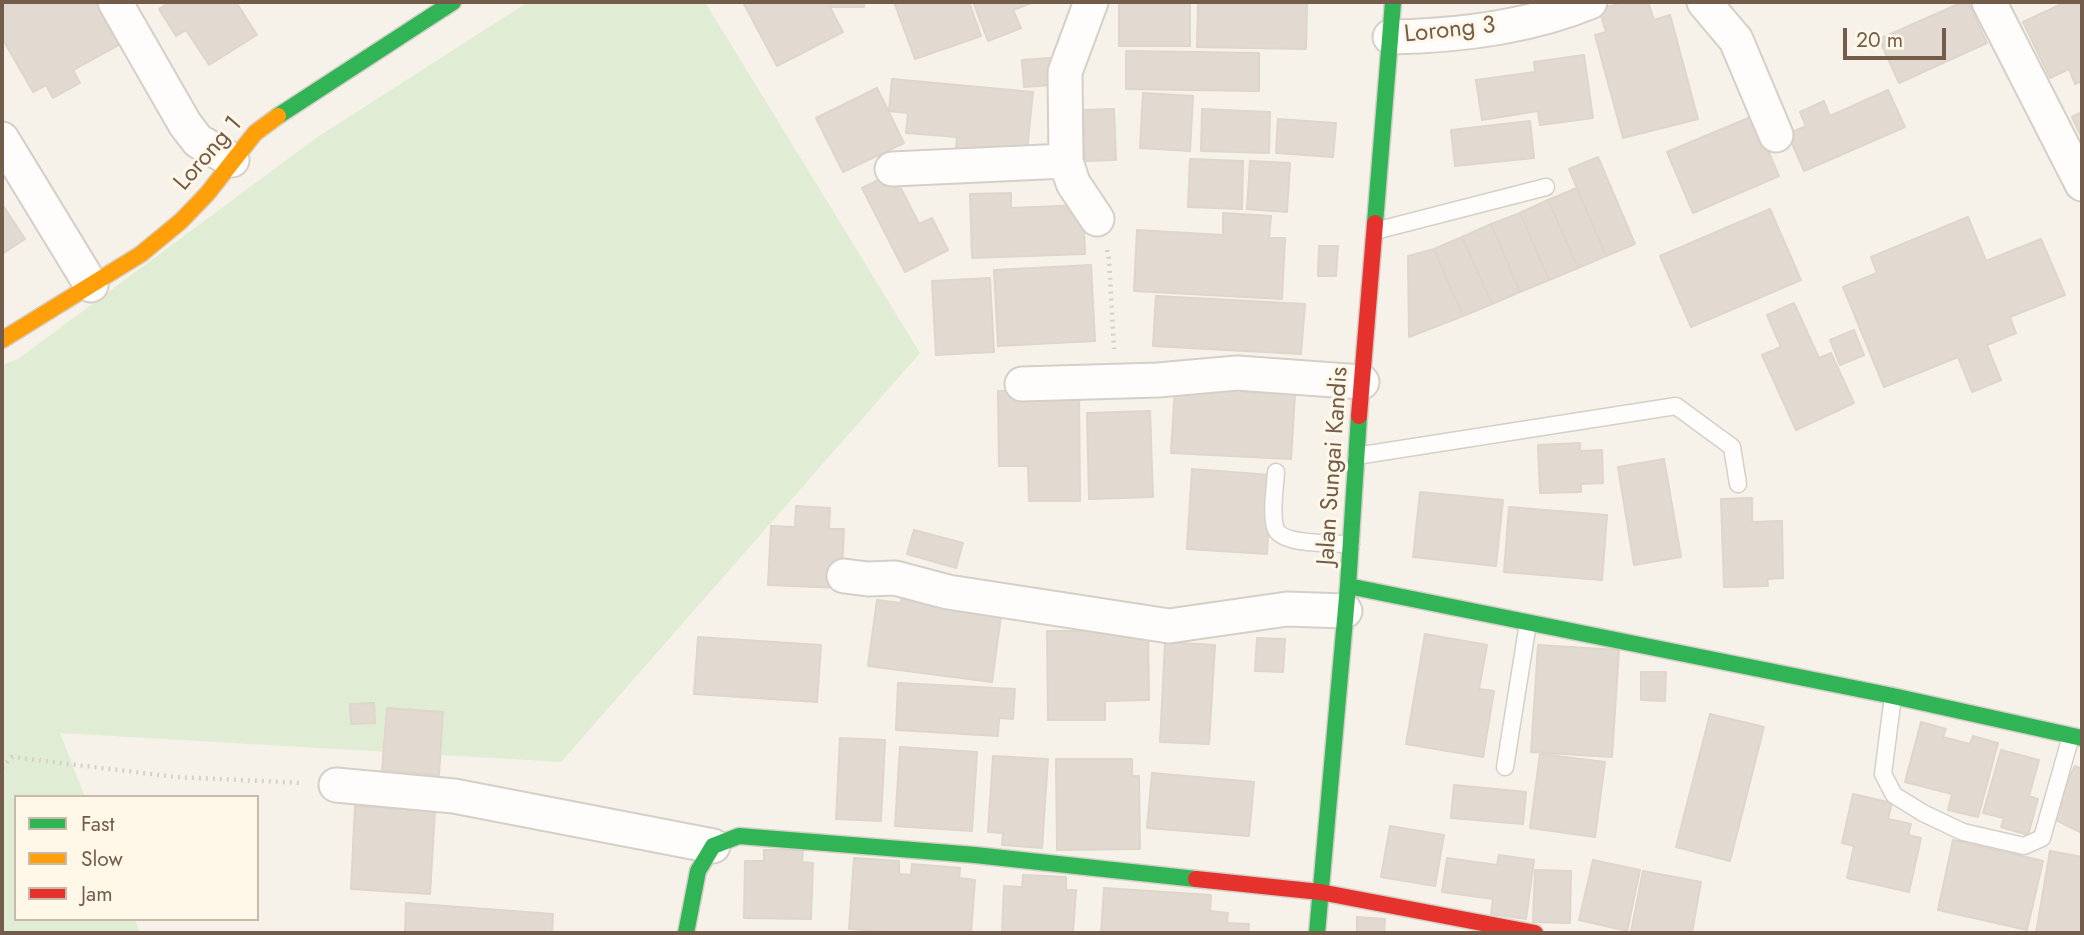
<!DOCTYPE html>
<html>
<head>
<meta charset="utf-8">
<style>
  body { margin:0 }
  #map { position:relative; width:2084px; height:935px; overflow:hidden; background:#f6f2e9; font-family:Jost,sans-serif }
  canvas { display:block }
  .frame { position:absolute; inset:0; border:4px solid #735c4a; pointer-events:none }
  .legend { position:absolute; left:14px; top:795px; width:245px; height:126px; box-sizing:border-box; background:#fff8e9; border:2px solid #c7baa9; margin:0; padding:9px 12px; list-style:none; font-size:21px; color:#735c4a }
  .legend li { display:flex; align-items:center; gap:14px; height:35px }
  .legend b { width:35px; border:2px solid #c7baa9 }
  .scale { position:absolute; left:1843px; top:28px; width:103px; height:32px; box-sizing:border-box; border:4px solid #735c4a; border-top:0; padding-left:9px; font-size:21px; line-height:24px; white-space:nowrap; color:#735c4a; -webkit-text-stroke:5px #fff8e9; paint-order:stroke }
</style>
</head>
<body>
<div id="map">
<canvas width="2084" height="935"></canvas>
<div class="frame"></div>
<ul class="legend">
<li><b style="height:9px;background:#30b455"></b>Fast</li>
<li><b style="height:9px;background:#ff9f0a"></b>Slow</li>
<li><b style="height:9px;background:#e5322d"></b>Jam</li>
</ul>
<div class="scale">20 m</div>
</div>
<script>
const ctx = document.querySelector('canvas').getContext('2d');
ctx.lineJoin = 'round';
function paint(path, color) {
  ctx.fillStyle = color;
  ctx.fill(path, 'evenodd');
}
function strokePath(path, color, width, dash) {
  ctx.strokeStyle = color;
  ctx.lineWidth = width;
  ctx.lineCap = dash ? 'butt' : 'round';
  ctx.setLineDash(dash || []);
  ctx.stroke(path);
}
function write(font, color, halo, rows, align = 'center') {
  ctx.font = font + ' Jost,sans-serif';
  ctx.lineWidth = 6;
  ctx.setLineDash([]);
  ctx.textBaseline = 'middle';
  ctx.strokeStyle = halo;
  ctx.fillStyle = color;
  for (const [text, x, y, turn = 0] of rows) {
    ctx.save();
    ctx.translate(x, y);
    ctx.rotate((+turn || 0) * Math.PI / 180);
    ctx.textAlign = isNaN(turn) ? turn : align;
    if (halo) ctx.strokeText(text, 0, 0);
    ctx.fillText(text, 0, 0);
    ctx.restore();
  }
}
const green = new Path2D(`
  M528,2H705L920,353L561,762L60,733L85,797H16V919H135L140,933H2V365L18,359L316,138Z`);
const building = new Path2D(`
  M2,2H98L122,43L73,70L80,83L53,98L46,85L33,92L2,38Z
  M169,2H236L257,35L209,65L186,30L176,36L159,9Z
  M743,2H827L843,32L777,66Z
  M830,2H864V7H830Z
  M894,2H969L981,36L915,59Z
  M973,2H1034L1013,10L1021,28L988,41Z
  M1119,2H1190V46H1119Z
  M1198,2H1307L1306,49L1197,47Z
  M1628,2H1648L1654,20L1670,15L1698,119L1623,138L1595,35L1606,32L1599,9Z
  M1963,2H1968L1987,43L1899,83L1879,39Z
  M2066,2H2082V81L2075,84L2069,69L2050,78L2023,22Z
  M1126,51L1259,53V91L1126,89Z
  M1584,55L1593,118L1540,125L1538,111L1482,120L1476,80L1535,72L1534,62Z
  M1050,58L1052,85L1024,87L1022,60Z
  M892,79L1033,92L1027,151L955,157L957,137L906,133L908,113L889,111Z
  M877,88L904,143L843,172L816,118Z
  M1888,90L1905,127L1804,171L1788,134L1806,126L1800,112L1824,101L1830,116Z
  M1143,93L1193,96L1190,151L1140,148Z
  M1114,109L1116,160L1085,161L1083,110Z
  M1202,109L1270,112L1269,153L1201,151Z
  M2082,112V138L2072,117Z
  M1753,116L1779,176L1693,213L1667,152Z
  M1278,119L1336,123L1333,157L1276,153Z
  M1530,121L1534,158L1455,166L1451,130Z
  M1598,157L1635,244L1606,256L1569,169Z
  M1190,159L1243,161L1242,209L1188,207Z
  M1250,161L1290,163L1287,212L1247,209Z
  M893,173L919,224L932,218L948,250L905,272L862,188Z
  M1577,188L1606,256L1578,268L1548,200Z
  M1011,193V208L1083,205L1085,254L972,258L970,194Z
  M1548,200L1578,268L1549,280L1520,213Z
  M2,204L25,239L2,254Z
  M1770,209L1801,280L1691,327L1660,256Z
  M1223,213L1271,216L1269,238H1285L1282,299L1134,291L1137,230L1223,235Z
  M1520,213L1549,280L1520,292L1491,224Z
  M1968,217L1986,261L2041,239L2065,295L2010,317L2016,333L1987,345L2001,380L1972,392L1958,357L1884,387L1843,287L1877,273L1871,257Z
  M1491,224L1520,292L1492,304L1462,237Z
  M1462,237L1492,304L1463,316L1434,249Z
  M1319,246H1338L1336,276H1318Z
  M1434,249L1463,316L1409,337L1408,256Z
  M1091,265L1095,341L998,346L994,270Z
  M990,278L994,352L936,355L932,281Z
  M1156,296L1305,304L1301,354L1153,346Z
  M1794,303L1819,358L1831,353L1854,403L1796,430L1762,355L1781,347L1767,315Z
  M1854,330L1864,355L1840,365L1830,340Z
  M1175,387L1295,394L1291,459L1171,453Z
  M1079,390L1080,501H1029L1028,466H999L998,391Z
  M1150,411L1153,497L1089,499L1087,413Z
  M1580,443V451L1602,450L1603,483L1581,484V492L1540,493L1538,445Z
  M1664,459L1681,557L1634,565L1618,467Z
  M1192,469L1271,475L1267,554L1187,549Z
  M1420,492L1503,500L1496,566L1413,557Z
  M1752,498V522L1782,521L1783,578L1767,579L1768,586L1724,587L1721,499Z
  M796,506L830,508L829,529H844L841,588L768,585L771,526L795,527Z
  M1509,507L1607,515L1602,580L1504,572Z
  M914,530L963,543L956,568L907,554Z
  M903,587L943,592L940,608L1001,616L992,682L868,666L877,600L901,603Z
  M1047,631H1148L1149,700L1105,701V720H1048Z
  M1425,634L1487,645L1479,689L1494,691L1483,757L1406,744Z
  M698,637L821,645L817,702L694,694Z
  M1257,638L1285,639L1283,672L1255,671Z
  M1165,642L1215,645L1209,744L1160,742Z
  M1538,645L1619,650L1612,757L1531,752Z
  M1641,672H1666L1665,701L1641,700Z
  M898,683L1015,689L1013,719L999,718L998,736L896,730Z
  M374,703L375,723L351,724L350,704Z
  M387,708L443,712L439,775L382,770Z
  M1710,714L1764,727L1730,861L1676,847Z
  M1921,722L1946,729L1943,737L1970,744L1973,736L1998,743L1978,817L1948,810L1952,794L1905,782Z
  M840,738L885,740L881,821L836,819Z
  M900,747L977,752L972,831L895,826Z
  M2001,750L2039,760L2029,796L2038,799L2028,835L2001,827L2004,818L1983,813Z
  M1540,754L1605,762L1595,837L1530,828Z
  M993,756L1048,759L1042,848L1002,845L1003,833L988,832Z
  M1056,759H1132V776H1139L1140,849L1057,850Z
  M2075,766L2082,769V833L2050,817Z
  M1152,773L1254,782L1249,836L1147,828Z
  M1454,785L1526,792L1523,824L1451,818Z
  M1853,794L1892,803L1888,819L1911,824L1908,835L1921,838L1909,892L1847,878L1854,846L1842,843Z
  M355,806L435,811L430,894L351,889Z
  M1390,826L1444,835L1435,886L1381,877Z
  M1953,840L2043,861L2027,930L1938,910Z
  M764,850H803L802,862L813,863L811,919L744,918L745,861H764Z
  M2050,851L2082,857V933H2036Z
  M1499,855L1534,860L1526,919L1491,914L1493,899L1442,892L1447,858L1497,865Z
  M854,858L899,861V874L911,875L912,864L960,868L959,878L975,880L971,933H909L849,929Z
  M1593,860L1640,870L1627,931L1579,920Z
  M1535,870L1571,871L1570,923L1533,922Z
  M1643,871L1701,882L1692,933L1631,932Z
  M1023,875L1066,877V890H1076L1073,933H1002L1004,886L1022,887Z
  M1104,888L1211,895L1210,911L1228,913L1227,923L1249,924L1248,933H1101Z
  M406,903L553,914L552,933L405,932Z
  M1357,917L1385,919L1384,933H1357Z`);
const path = new Path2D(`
  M1107,250L1109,259L1114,349
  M2,768L12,757L176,777L303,783`);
const lane = new Path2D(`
  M1375,231L1546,187
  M1356,456L1676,406L1732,447L1738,484
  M1276,472C1275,489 1271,510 1275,527C1280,546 1334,543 1351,544
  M1893,696L1883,774L1894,795L1923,813L1963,832L2024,846L2042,838L2071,736
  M1505,767L1528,623`);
const street = new Path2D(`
  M115,2L185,124L198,141L232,160
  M1091,2L1065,72L1066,161L1073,183L1097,219
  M1704,2L1736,40L1776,135
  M1989,2L2082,184
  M1390,37C1457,36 1527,28 1590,2
  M2,139L91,285
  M892,169L1066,161
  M1022,384L1158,380L1237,373L1362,382
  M844,576L868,579L895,578L948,592L1169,626L1287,609L1345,611
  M336,785L454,796L713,846`);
const fast = new Path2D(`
  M278,116L453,2
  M1375,223L1393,2
  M1348,586L1893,696L2082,738
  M686,933L698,871L713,846L739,836L975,855L1196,879
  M1317,933L1348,586L1359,416`);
const slow = new Path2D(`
  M2,340L141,254L181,221L207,194L255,133L278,116`);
const jam = new Path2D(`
  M1359,416L1375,223
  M1196,879L1320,892L1535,933`);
const streetNames = [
  ["Lorong 3",1450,31,-6],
  ["Lorong 1",209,154,-49],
  ["Jalan Sungai Kandis",1334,466,-86]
];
paint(green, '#e0edd4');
paint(building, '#e2dad0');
strokePath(building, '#ded5cb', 2);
strokePath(lane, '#d5cfc7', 19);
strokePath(street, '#d5cfc7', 37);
strokePath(fast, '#d5cfc7', 19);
strokePath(slow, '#d5cfc7', 19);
strokePath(jam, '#d5cfc7', 19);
strokePath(path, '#d7d0ca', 4.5, [2, 5]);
strokePath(lane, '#fefdfc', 16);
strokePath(street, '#fefdfc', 33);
strokePath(fast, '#30b455', 16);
strokePath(slow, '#ff9f0a', 16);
strokePath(jam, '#e5322d', 16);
write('24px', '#735c4a', '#fff8e9', streetNames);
</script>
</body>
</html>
